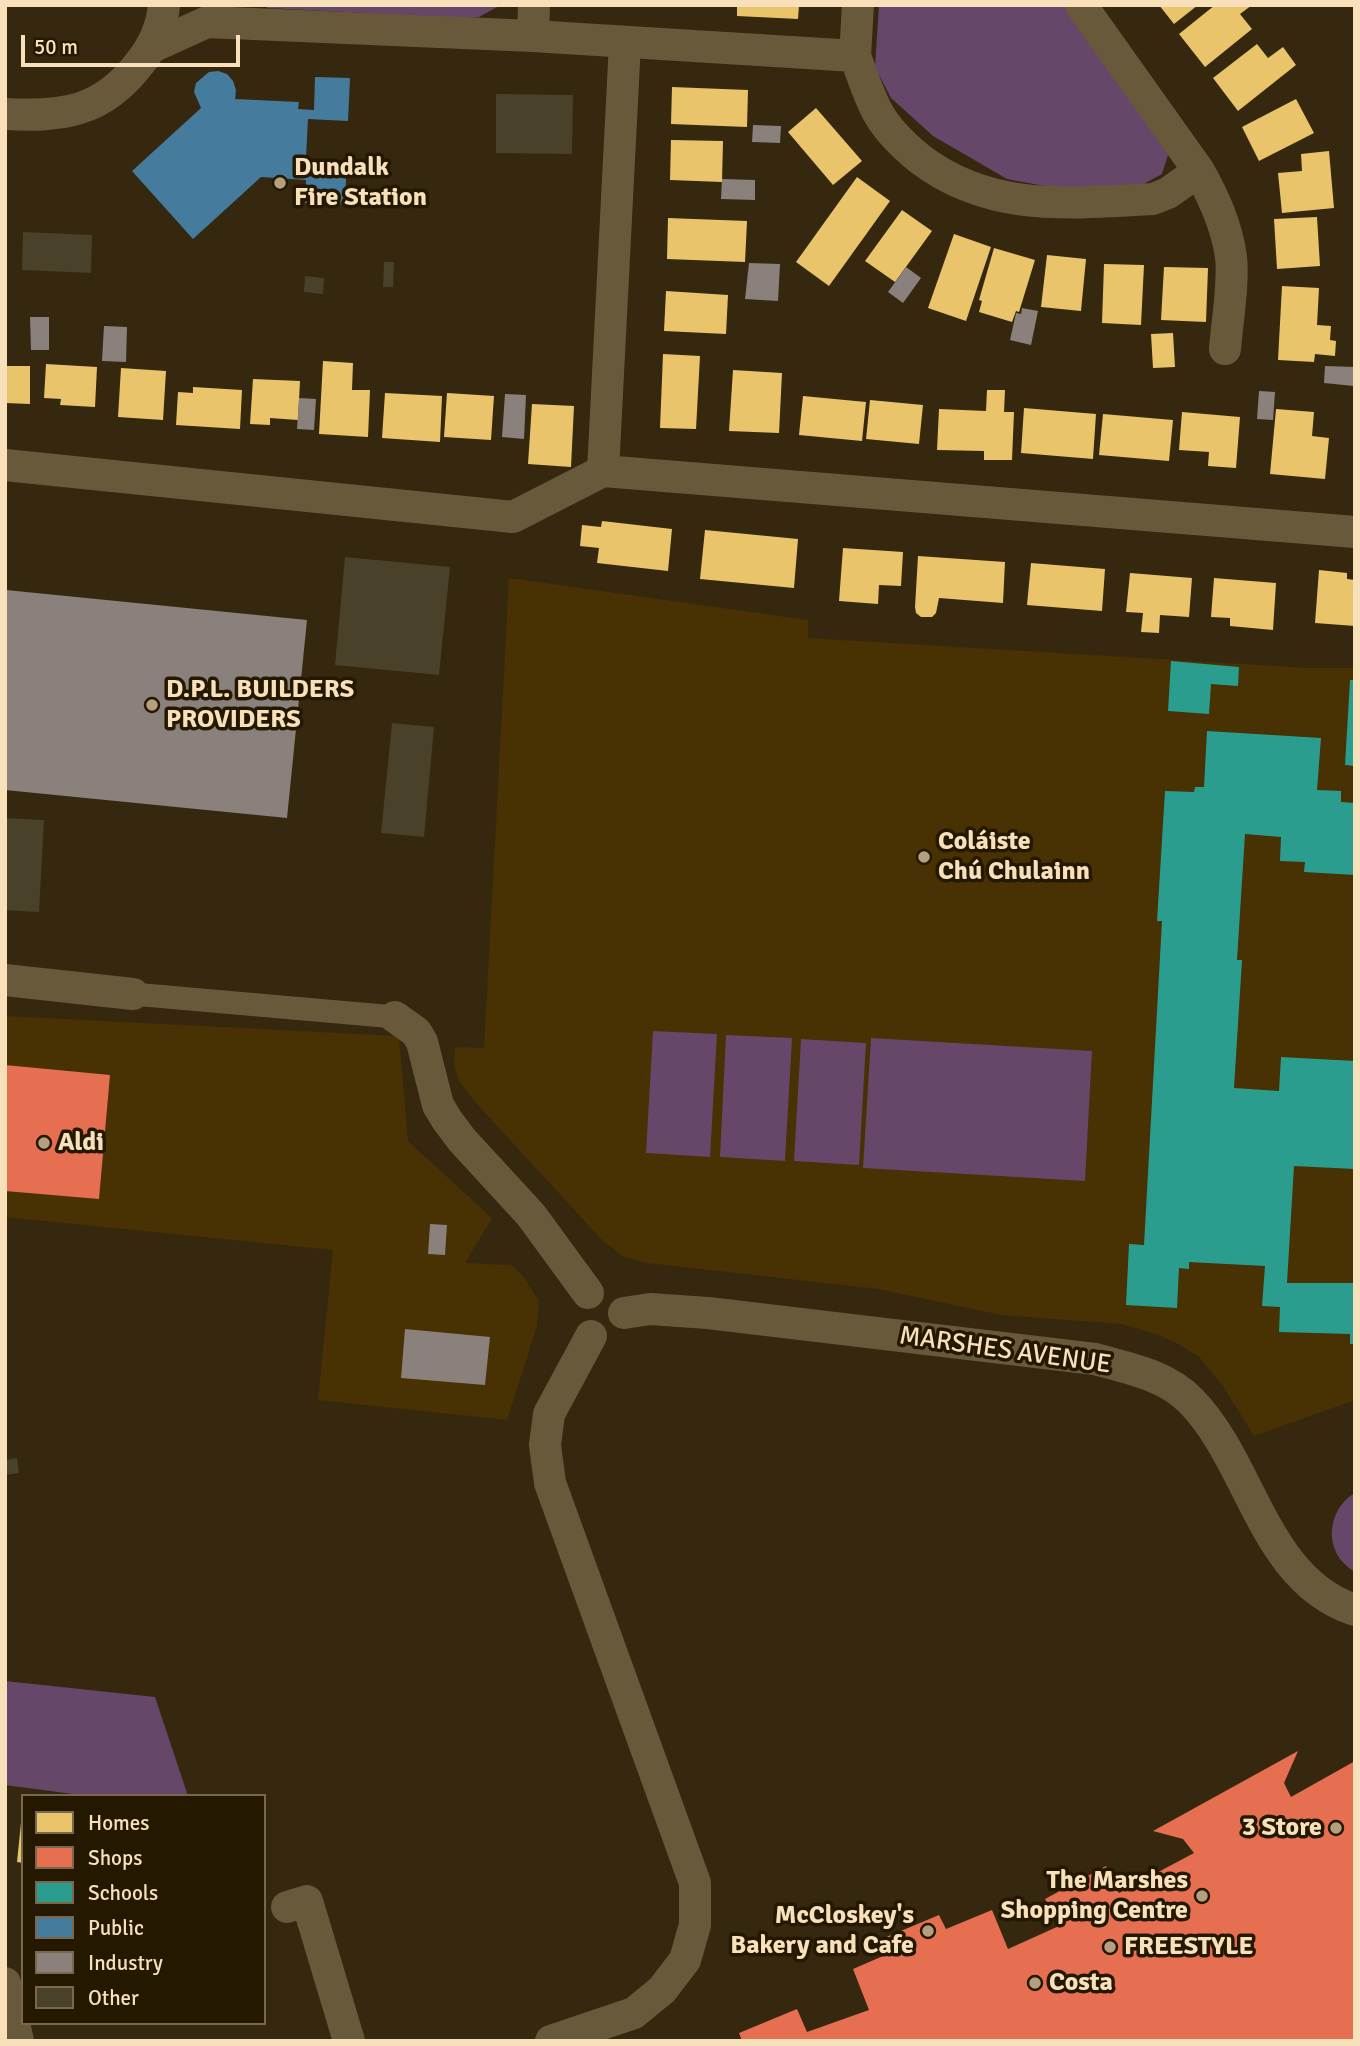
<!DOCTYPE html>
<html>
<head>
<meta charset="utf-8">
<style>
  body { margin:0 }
  #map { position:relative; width:1360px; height:2046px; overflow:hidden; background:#35280f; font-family:Signika,sans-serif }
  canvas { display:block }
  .frame { position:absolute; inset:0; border:7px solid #f8e0bb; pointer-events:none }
  .legend { position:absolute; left:21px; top:1794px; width:245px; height:231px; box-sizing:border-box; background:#251801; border:2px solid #79684b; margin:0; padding:9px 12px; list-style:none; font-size:21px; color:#f8e0bb }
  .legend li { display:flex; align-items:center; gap:14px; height:35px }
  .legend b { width:35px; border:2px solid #79684b }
  .scale { position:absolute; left:21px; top:35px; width:219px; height:32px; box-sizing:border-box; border:4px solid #f8e0bb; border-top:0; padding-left:9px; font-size:21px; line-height:24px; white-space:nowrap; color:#f8e0bb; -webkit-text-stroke:5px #251801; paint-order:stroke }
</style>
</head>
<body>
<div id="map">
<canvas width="1360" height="2046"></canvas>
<div class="frame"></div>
<ul class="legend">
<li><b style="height:19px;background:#e9c46a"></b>Homes</li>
<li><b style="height:19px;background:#e76f51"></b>Shops</li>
<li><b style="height:19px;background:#2a9d8f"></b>Schools</li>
<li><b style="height:19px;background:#457b9d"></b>Public</li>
<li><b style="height:19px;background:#8a817c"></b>Industry</li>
<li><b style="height:19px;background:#494129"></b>Other</li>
</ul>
<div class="scale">50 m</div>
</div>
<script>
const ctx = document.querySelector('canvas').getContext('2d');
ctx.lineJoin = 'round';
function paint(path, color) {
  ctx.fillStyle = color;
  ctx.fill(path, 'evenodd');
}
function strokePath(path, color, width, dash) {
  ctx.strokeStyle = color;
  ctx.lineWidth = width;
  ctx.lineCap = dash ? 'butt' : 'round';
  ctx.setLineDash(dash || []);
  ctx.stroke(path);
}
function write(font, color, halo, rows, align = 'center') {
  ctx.font = font + ' Signika,sans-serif';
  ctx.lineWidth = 7;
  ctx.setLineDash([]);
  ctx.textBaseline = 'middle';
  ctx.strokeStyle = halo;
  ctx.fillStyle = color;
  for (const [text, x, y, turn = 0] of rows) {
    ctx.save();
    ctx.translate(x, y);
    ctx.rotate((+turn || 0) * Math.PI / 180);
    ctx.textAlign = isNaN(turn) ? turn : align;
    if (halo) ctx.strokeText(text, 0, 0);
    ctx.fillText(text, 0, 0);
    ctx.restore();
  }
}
const built = new Path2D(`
  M509,578L808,620V638L1309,668H1355V1400L1254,1436L1223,1386L1199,1357L1180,1345L1156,1334L1121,1324L1001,1315L878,1289L647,1263L622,1256L602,1240L475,1102L459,1081L454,1065L455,1047L484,1048Z
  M5,1016L399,1036L408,1141L492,1218L465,1263L511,1265L523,1276L539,1301L537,1326L507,1420L318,1400L333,1250L5,1217Z`);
const green = new Path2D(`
  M267,5H501L479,17L465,18L267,8Z
  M879,5H1071L1169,152L1162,174L1136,188H1055L1007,179L933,136L891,98L875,67Z
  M653,1031L717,1034L710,1157L646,1153Z
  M726,1035L792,1038L785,1161L720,1157Z
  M871,1038L1092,1051L1085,1181L863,1168Z
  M801,1039L866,1043L859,1165L794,1161Z
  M1355,1493V1572C1347,1567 1340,1561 1336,1552C1326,1531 1335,1504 1355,1493Z
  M5,1681L155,1697L188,1796H88L5,1785Z`);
const homes = new Path2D(`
  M737,5H799L798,19L737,16Z
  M1159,5H1198L1174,24Z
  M1215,5H1252L1240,14L1252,29L1205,67L1179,34Z
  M1257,44L1268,58L1283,47L1296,65L1238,111L1213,78Z
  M672,87L748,90L747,127L671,124Z
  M1296,99L1314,133L1259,161L1242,127Z
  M816,108L862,161L833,185L788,132Z
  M671,140L723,141L722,182L670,180Z
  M1329,151L1334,208L1282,213L1278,173L1302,171L1301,154Z
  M857,177L890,201L829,286L796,262Z
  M902,210L932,231L895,282L865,261Z
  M1317,217L1320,266L1277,269L1274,219Z
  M668,218L747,221L745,262L667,259Z
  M954,234L991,247L966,321L928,308Z
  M994,248L1035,260L1019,312L1016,311L1012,322L979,312L982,301L979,300Z
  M1047,255L1086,259L1081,311L1041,307Z
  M1104,264L1144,265L1141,325L1102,323Z
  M1164,267L1208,268L1206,322L1161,320Z
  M1282,286L1319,288L1317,325L1331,326L1330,340L1336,341L1335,356L1315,354L1314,362L1278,360Z
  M666,291L728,295L726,334L664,331Z
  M1173,333L1175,367L1153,368L1151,334Z
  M663,354L700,356L696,429L660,428Z
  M323,361L353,363L352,390H370L368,437L319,434Z
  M46,364L97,367L95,407L60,405L61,399L44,398Z
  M5,366H30V404L5,403Z
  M121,368L166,371L163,420L118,417Z
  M733,370L782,373L779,433L729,431Z
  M253,379L300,381L298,420L270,418V425L250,424Z
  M193,387L242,390L240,429L176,425L178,392L193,393Z
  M987,390H1005L1004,412H1014L1012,460H984V451L937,450L939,409L986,411Z
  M385,393L442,396L440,442L382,438Z
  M447,393L494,396L491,440L444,437Z
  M803,396L866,402L862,441L799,435Z
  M870,400L923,405L919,444L866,439Z
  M532,404L574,406L571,467L528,464Z
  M1024,408L1096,414L1093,459L1021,453Z
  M1276,409L1314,412L1312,436L1329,438L1325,479L1270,474Z
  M1182,412L1240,417L1236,468L1208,466L1209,452L1179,450Z
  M1103,414L1173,420L1169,461L1099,455Z
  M602,521L672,529L668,571L597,563L599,548L580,546L582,525L601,527Z
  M705,530L798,539L794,588L700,579Z
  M843,548L903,552L901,586L879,585L878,604L839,601Z
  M918,556L1005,562L1003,603L939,598L936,613L932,617H921L916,613L915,607Z
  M1031,563L1105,569L1102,611L1027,605Z
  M1319,570L1347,573V579L1355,580V626L1315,623Z
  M1130,573L1192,578L1189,617L1160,615L1159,633L1141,632L1143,613L1126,612Z
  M1214,578L1276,583L1273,630L1230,626V618L1211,617Z
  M21,1823H23V1863L17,1862Z`);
const shops = new Path2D(`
  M5,1065L110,1075L99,1199L5,1191Z
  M1298,1751L1284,1783L1291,1797L1355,1761V2041H742L739,2033L797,2009L807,2032L869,2010L853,1969L890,1953L884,1938L939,1915L946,1929L992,1910L1008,1949L1059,1926L1045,1899L1106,1866L1119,1893L1194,1853L1183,1839L1153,1831Z`);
const schools = new Path2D(`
  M1171,661L1239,667L1238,686L1211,684L1209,714L1168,711Z
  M1350,680H1355V766L1345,765Z
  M1207,731L1321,738L1317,790L1341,791V802L1355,803V875L1304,872L1305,862L1280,861L1281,837L1245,834L1237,960H1242L1234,1088L1279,1091L1281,1057L1355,1061V1169L1294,1166L1287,1283H1355V1344H1350V1334L1279,1332L1280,1307L1262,1306L1265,1266L1189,1262V1269L1179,1268L1177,1308L1126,1305L1129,1244L1144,1245L1162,921H1157L1165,791L1194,792L1195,787H1204Z`);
const public = new Path2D(`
  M218,71L227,74L233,81L236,90L235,99L299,102L298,109L314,110L315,77L350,78L348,121L308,119L305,176L346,178L345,205L305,203L306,180L261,177L193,239L132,171L201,108L194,92L196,83L209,72Z`);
const industry = new Path2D(`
  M753,125L781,126L780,143L752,142Z
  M722,179L755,180V200L721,199Z
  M749,263L780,264L778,301L745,299Z
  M906,267L921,278L903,303L888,292Z
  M1022,308L1038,311L1031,345L1010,340L1016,313L1021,314Z
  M30,317H49V350H31Z
  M104,326L127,327L126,362L102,361Z
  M1325,366L1355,367L1354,386L1324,383Z
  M1259,391L1275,392L1273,420L1257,419Z
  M505,394L526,395L524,439L502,437Z
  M299,398L316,399L314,430L297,429Z
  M6,590L307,620L287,818L5,790Z
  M430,1224L447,1225L445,1255L428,1254Z
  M405,1329L490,1337L485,1385L401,1378Z`);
const building = new Path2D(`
  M496,94L573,95L572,154L496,153Z
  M23,232L92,235L91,273L22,270Z
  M384,262H394L393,287H383Z
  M305,276L324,278L323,294L304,292Z
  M345,557L450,567L439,675L335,665Z
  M392,723L434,727L424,837L381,833Z
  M5,818L44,820L39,912L5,910Z
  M17,1458L19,1473L5,1475V1460Z`);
const pedestrian = new Path2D(`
  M133,994L395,1017`);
const minor = new Path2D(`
  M533,36L534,5
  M152,47L207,22L533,36L855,56L858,5
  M855,56C862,74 868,94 877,111C887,130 904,146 920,159C991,213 1070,203 1153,199L1168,193L1199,171L1081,5
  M5,114C63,117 102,112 139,64C153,47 162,27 164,5
  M1199,171C1214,198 1227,226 1231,257C1234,282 1227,323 1225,349
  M5,465L513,517L603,471L1355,532
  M603,471L625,43
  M5,980L133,994
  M395,1017L416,1032L422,1042L438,1105L447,1120L462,1140L531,1215L588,1293
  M624,1313L650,1309L708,1313L1095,1359C1128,1368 1166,1375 1191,1401C1252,1463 1263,1580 1355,1610
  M287,1907L307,1901L349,2041
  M5,1983L18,2041
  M551,2041L634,2013L662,1990L685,1960L695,1925V1883L550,1483L545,1445L549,1414L591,1336`);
const markers = [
  [280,183,7,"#b4a07f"],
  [152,705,7,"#b4a07f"],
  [924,857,7,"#b4a07f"],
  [44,1143,7,"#b4a07f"],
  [1336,1828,7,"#b4a07f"],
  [1202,1896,7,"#b4a07f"],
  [928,1931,7,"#b4a07f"],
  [1110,1947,7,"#b4a07f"],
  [1035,1983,7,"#b4a07f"]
];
const poiNames = [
  ["Dundalk",294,168],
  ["Fire Station",294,198],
  ["D.P.L. BUILDERS",166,690],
  ["PROVIDERS",166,720],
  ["Coláiste",938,842],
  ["Chú Chulainn",938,872],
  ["Aldi",58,1143],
  ["3 Store",1322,1828,"right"],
  ["The Marshes",1188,1881,"right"],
  ["Shopping Centre",1188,1911,"right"],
  ["McCloskey's",914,1916,"right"],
  ["Bakery and Cafe",914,1946,"right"],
  ["FREESTYLE",1124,1947],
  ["Costa",1049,1983]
];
const streetNames = [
  ["MARSHES AVENUE",1005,1351,8]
];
paint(built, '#483102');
paint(green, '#664669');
paint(homes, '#e9c46a');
paint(shops, '#e76f51');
paint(schools, '#2a9d8f');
paint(public, '#457b9d');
paint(industry, '#8a817c');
paint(building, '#494129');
strokePath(pedestrian, '#69593b', 23);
strokePath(minor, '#69593b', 32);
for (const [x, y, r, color] of markers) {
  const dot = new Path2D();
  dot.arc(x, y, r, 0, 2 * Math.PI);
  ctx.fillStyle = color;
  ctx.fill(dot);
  strokePath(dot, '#251801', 2.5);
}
write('bold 26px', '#f8e0bb', '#251801', poiNames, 'left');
write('26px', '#f8e0bb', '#251801', streetNames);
</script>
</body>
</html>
